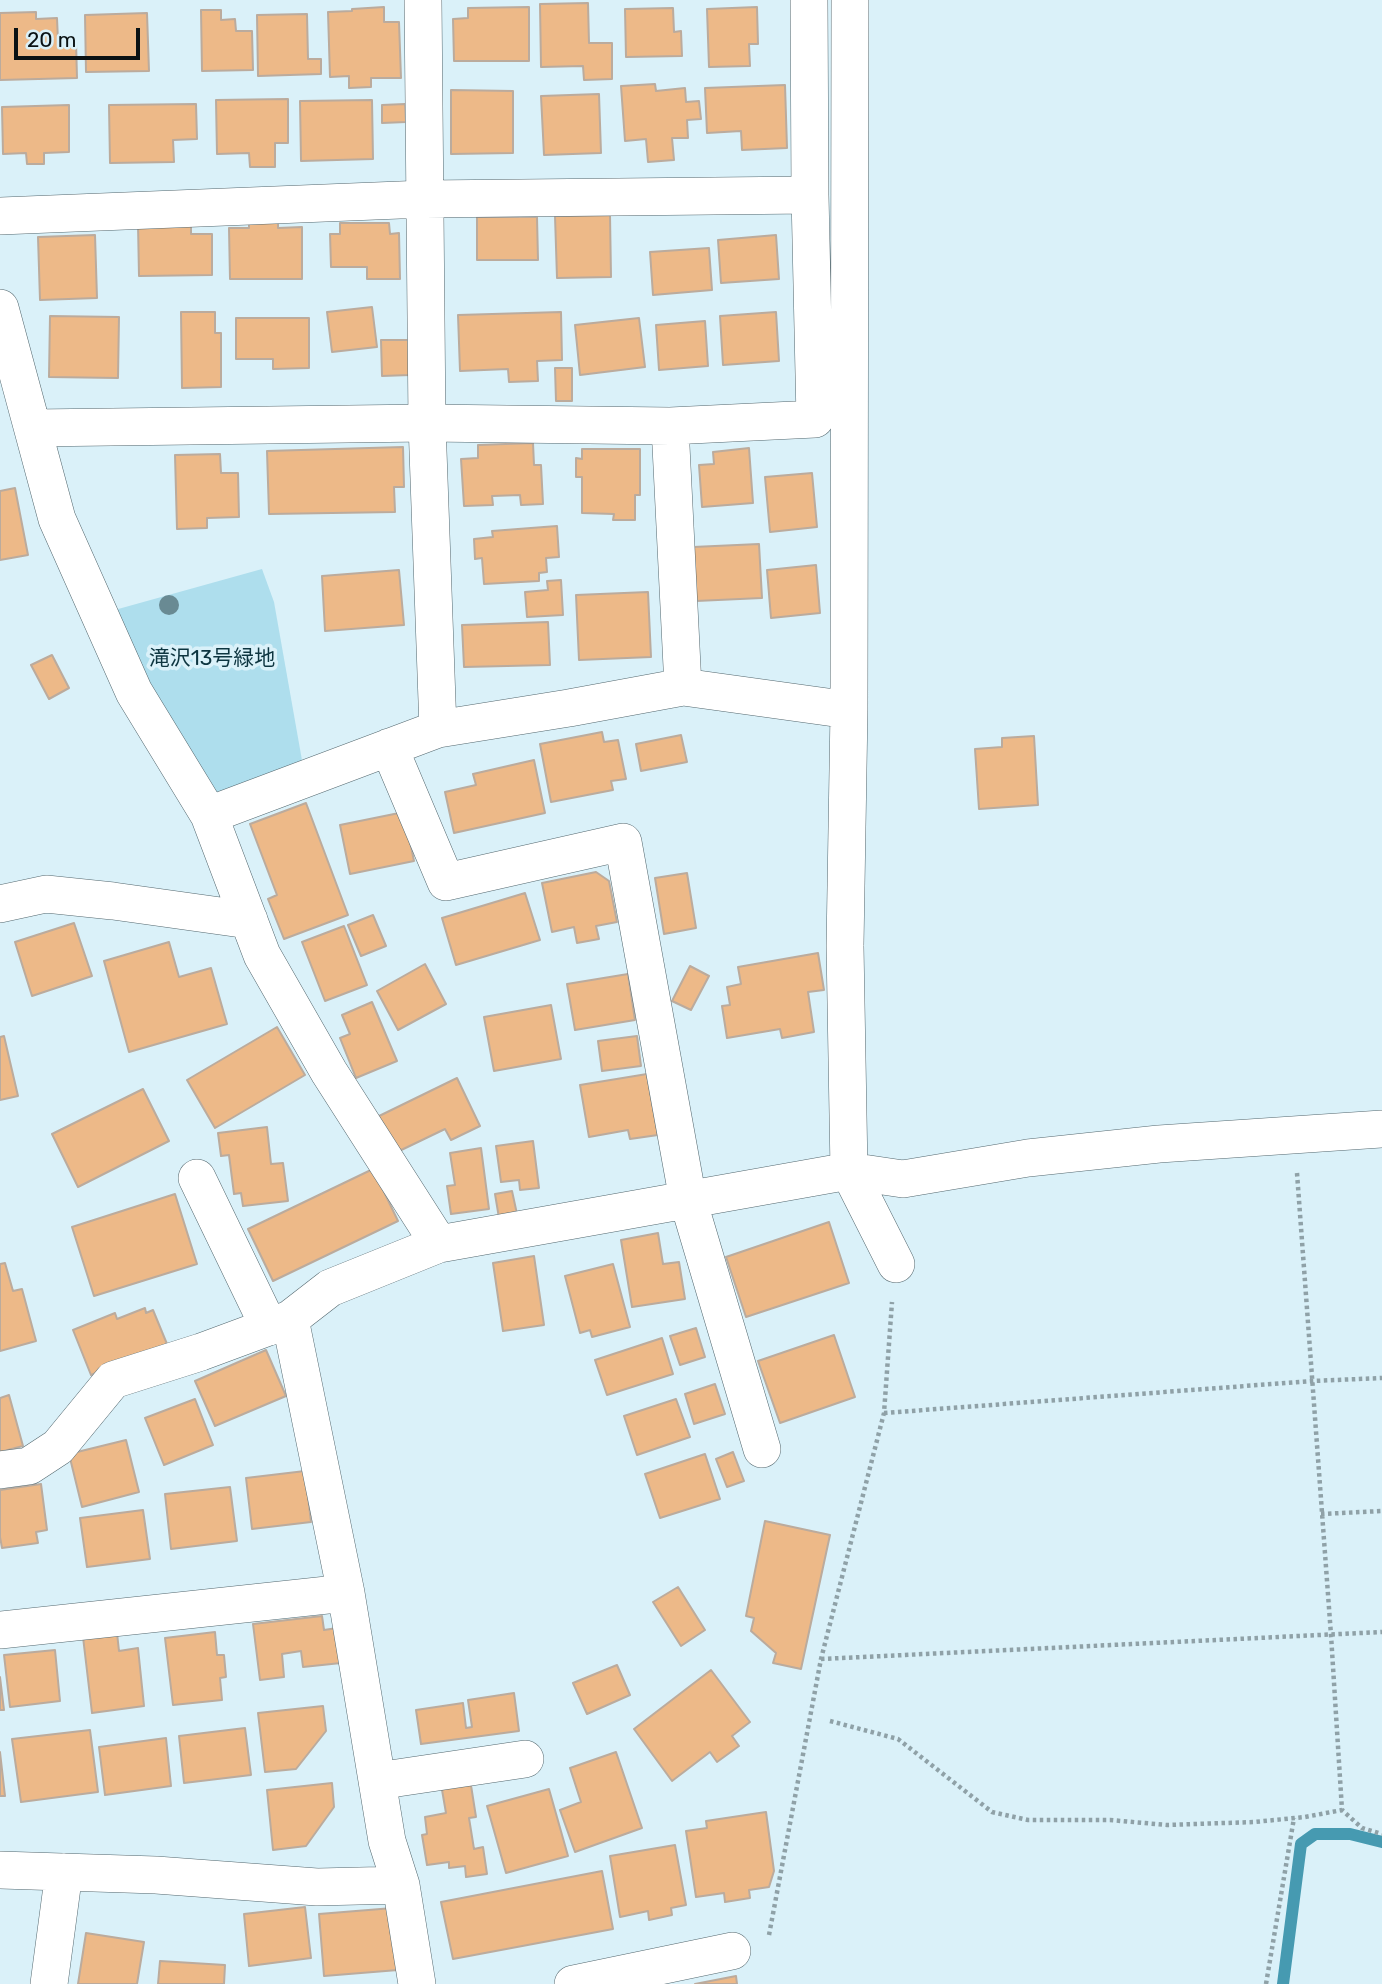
<!DOCTYPE html>
<html>
<head>
<meta charset="utf-8">
<style>
  body { margin:0 }
  #map { position:relative; width:1382px; height:1984px; overflow:hidden; background:#daf1f9; font-family:Rubik,sans-serif }
  canvas { display:block }
  .scale { position:absolute; left:14px; top:28px; width:126px; height:32px; box-sizing:border-box; border:4px solid #0a1214; border-top:0; padding-left:9px; font-size:21px; line-height:24px; white-space:nowrap; color:#0a1214; -webkit-text-stroke:5px #daf1f9; paint-order:stroke }
</style>
</head>
<body>
<div id="map">
<canvas width="1382" height="1984"></canvas>
<div class="scale">20 m</div>
</div>
<script>
const ctx = document.querySelector('canvas').getContext('2d');
ctx.lineJoin = 'round';
function paint(path, color) {
  ctx.fillStyle = color;
  ctx.fill(path, 'evenodd');
}
function strokePath(path, color, width, dash) {
  ctx.strokeStyle = color;
  ctx.lineWidth = width;
  ctx.lineCap = dash ? 'butt' : 'round';
  ctx.setLineDash(dash || []);
  ctx.stroke(path);
}
function write(font, color, halo, rows, align = 'center') {
  ctx.font = font + ' Rubik,"Noto Sans JP",sans-serif';
  ctx.lineWidth = 7;
  ctx.setLineDash([]);
  ctx.textBaseline = 'middle';
  ctx.strokeStyle = halo;
  ctx.fillStyle = color;
  for (const [text, x, y, turn = 0] of rows) {
    ctx.save();
    ctx.translate(x, y);
    ctx.rotate((+turn || 0) * Math.PI / 180);
    ctx.textAlign = isNaN(turn) ? turn : align;
    if (halo) ctx.strokeText(text, 0, 0);
    ctx.fillText(text, 0, 0);
    ctx.restore();
  }
}
const green = new Path2D(`
  M262,569L274,602L303,766L213,801L111,611Z`);
const stream = new Path2D(`
  M1283,1984L1301,1844L1315,1834H1350L1382,1842`);
const building = new Path2D(`
  M588,3L589,43H612V79L584,80L583,66L541,67L540,4Z
  M384,7V22H399L401,78H371V87L349,88V76L330,77L328,12L352,11V9Z
  M529,7V61H454L453,19L468,18V8Z
  M757,7L758,44H749L750,66L709,67L707,9Z
  M673,8L674,32L681,31L682,56L626,57L625,9Z
  M201,10H221V20L235,19L236,31H252L253,70L202,71Z
  M36,12V19L57,18L58,41H76L77,78L0,80V13Z
  M147,13L149,71L86,72L85,15Z
  M307,14L308,59H321V74L258,76L257,15Z
  M655,84L656,91L685,88L686,102L699,101L701,119L687,120L688,138H672L674,160L648,162L646,139L625,141L621,86Z
  M785,85L787,148L742,150L741,131L707,133L705,88Z
  M451,90L513,91V153L451,154Z
  M599,94L601,153L544,155L541,96Z
  M288,99V143H275V167H250L249,153L217,154L216,100Z
  M372,100L373,159L301,161L300,101Z
  M196,104L197,139L173,140L174,162L110,163L109,105Z
  M405,104L406,122L382,123V105Z
  M69,105V152L44,153V164H27L26,153L3,154L2,107Z
  M610,215L611,277L557,278L555,216Z
  M477,217H537L538,260H477Z
  M249,223H278V228L302,227V279H230L229,228H249Z
  M340,223H389L390,234L399,233L400,279H367V267H331L330,234H340Z
  M138,224H191V234H212V275L139,276Z
  M95,235L97,298L40,300L38,237Z
  M776,235L779,279L721,283L718,240Z
  M709,248L712,290L653,295L650,252Z
  M372,307L377,347L332,352L327,312Z
  M181,312H215V333H221V387L182,388Z
  M561,312L562,360L537,361L538,381L509,382L508,369L460,371L458,315Z
  M776,312L779,361L723,365L720,316Z
  M50,316L119,317L118,378L49,377Z
  M236,318H309V368L273,369V359H236Z
  M639,318L645,367L580,375L575,325Z
  M705,321L708,366L659,370L656,325Z
  M381,340H411L410,375L382,376Z
  M555,368H572V401H556Z
  M533,443L534,465H541L543,504L521,505L520,495L492,496L493,505L464,506L461,459L478,458V445Z
  M403,447L404,487H394L395,512L269,514L267,451Z
  M749,448L753,503L702,507L699,465L714,464L713,452Z
  M582,449H640V495H635V520H613L614,514L582,513V477H576V458L582,459Z
  M220,454L221,473H238L239,517L207,518V528L177,529L175,455Z
  M812,473L817,527L770,532L765,477Z
  M15,488L28,555L0,560V491Z
  M557,526L559,557L546,558L547,572L539,573V581L484,584L482,558L475,559L474,539L493,537L492,531Z
  M759,544L762,598L696,601L693,547Z
  M816,565L820,613L771,618L767,570Z
  M399,570L404,625L325,631L322,576Z
  M561,580L563,615L527,617L525,592L548,590L547,581Z
  M648,592L651,657L579,660L576,595Z
  M548,622L550,665L464,667L462,625Z
  M52,655L69,688L49,699L31,665Z
  M602,732L604,742L618,740L626,779L611,781L613,790L551,802L540,744Z
  M681,735L687,762L641,771L636,744Z
  M1034,736L1038,805L979,809L975,749L1002,747V738Z
  M534,760L545,813L454,833L445,792L476,785L473,774Z
  M306,803L348,915L284,939L268,899L277,895L250,824Z
  M404,812L414,861L350,874L340,825Z
  M596,872L609,881L617,922L596,926L599,939L577,943L574,927L552,932L542,883Z
  M687,873L696,928L664,934L655,878Z
  M525,893L540,940L456,965L442,918Z
  M373,915L386,946L361,956L348,925Z
  M74,923L92,976L32,996L15,942Z
  M344,926L367,985L325,1001L302,942Z
  M169,942L179,977L211,968L227,1024L129,1052L104,961Z
  M818,953L824,990L808,992L814,1032L782,1038L780,1029L727,1038L722,1006L730,1005L727,987L741,984L738,967Z
  M425,964L446,1004L398,1030L377,991Z
  M690,966L709,976L691,1010L672,1001Z
  M628,974L635,1020L575,1030L567,984Z
  M372,1002L397,1061L356,1078L340,1038L350,1034L342,1015Z
  M551,1005L561,1059L494,1071L484,1017Z
  M277,1027L305,1075L215,1128L187,1080Z
  M4,1036L18,1096L0,1100V1037Z
  M637,1036L641,1066L602,1071L598,1041Z
  M647,1074L658,1135L630,1139L628,1130L589,1137L580,1085Z
  M457,1078L480,1126L451,1140L445,1129L393,1154L375,1118Z
  M143,1089L169,1141L78,1187L52,1134Z
  M267,1127L271,1164L283,1163L288,1201L243,1206L241,1193L234,1194L229,1155L221,1156L218,1133Z
  M533,1141L539,1188L520,1190L519,1180L501,1182L496,1146Z
  M481,1148L489,1209L451,1214L447,1186L455,1185L450,1153Z
  M373,1169L398,1221L273,1281L248,1229Z
  M512,1191L517,1214L499,1218L495,1194Z
  M175,1194L197,1264L94,1296L72,1227Z
  M829,1222L849,1283L746,1317L726,1257Z
  M658,1233L663,1264L679,1262L685,1299L632,1307L621,1240Z
  M534,1256L544,1325L503,1331L493,1263Z
  M5,1263L13,1291L22,1289L36,1341L0,1351V1264Z
  M613,1264L630,1327L592,1337L590,1330L580,1333L565,1276Z
  M145,1308L146,1313L153,1310L167,1344L91,1375L73,1330L115,1313L117,1319Z
  M696,1328L705,1357L680,1365L670,1336Z
  M834,1335L855,1397L780,1423L758,1361Z
  M662,1338L673,1374L607,1395L595,1360Z
  M266,1350L286,1396L215,1426L195,1381Z
  M715,1384L725,1414L694,1424L685,1394Z
  M9,1395L23,1446L0,1452V1398Z
  M195,1399L213,1445L164,1465L145,1418Z
  M676,1399L690,1437L637,1455L624,1416Z
  M126,1440L139,1492L82,1507L69,1454Z
  M733,1452L744,1481L727,1487L716,1459Z
  M705,1454L720,1499L660,1518L645,1474Z
  M305,1471L311,1522L252,1529L246,1478Z
  M41,1484L47,1530L36,1532L38,1543L2,1548L0,1537V1490Z
  M230,1487L237,1541L171,1549L165,1494Z
  M143,1510L150,1559L87,1567L80,1518Z
  M765,1521L830,1535L801,1669L773,1663L776,1653L751,1631L754,1618L746,1616Z
  M678,1587L705,1630L681,1646L653,1602Z
  M322,1616L324,1630L337,1628L341,1663L303,1667L301,1651L282,1654L284,1677L260,1680L253,1624Z
  M215,1632L217,1655H224L226,1677L220,1678L222,1700L173,1705L165,1638Z
  M117,1633L119,1651L138,1648L144,1706L92,1713L83,1637Z
  M55,1650L60,1701L10,1707L4,1655Z
  M617,1665L630,1695L587,1714L573,1683Z
  M711,1670L750,1722L732,1736L739,1746L717,1762L710,1752L672,1781L634,1729Z
  M0,1677L4,1710H0Z
  M514,1693L519,1731L421,1744L416,1710L463,1703L466,1728L472,1727L468,1700Z
  M323,1706L326,1731L296,1769L265,1772L258,1713Z
  M245,1728L251,1775L184,1783L179,1736Z
  M90,1730L98,1792L21,1802L12,1739Z
  M166,1738L171,1786L105,1795L99,1747Z
  M0,1752L5,1796H0Z
  M616,1752L642,1828L575,1852L560,1810L581,1802L570,1768Z
  M470,1779L476,1817L469,1818L474,1849L483,1847L487,1874L466,1877L465,1866L449,1868V1862L427,1865L422,1835L427,1834L425,1817L446,1813L441,1784Z
  M332,1783L334,1807L306,1846L273,1850L267,1790Z
  M549,1789L568,1856L506,1873L487,1806Z
  M766,1812L774,1871L769,1887L749,1890L750,1898L725,1902L724,1893L696,1897L686,1831L707,1828L706,1821Z
  M675,1845L686,1905L671,1908L672,1915L649,1920L648,1911L620,1917L610,1856Z
  M602,1871L613,1929L453,1959L441,1902Z
  M305,1907L311,1958L249,1966L244,1914Z
  M393,1908L398,1970L324,1976L319,1914Z
  M86,1933L144,1942L137,1984H78Z
  M160,1961L225,1965L224,1984H158Z
  M736,1976L737,1984H695Z`);
const path = new Path2D(`
  M1297,1173L1331,1635L1342,1810L1362,1828L1382,1834
  M884,1413L1312,1381L1382,1378
  M1321,1514L1382,1511
  M821,1659L1382,1632
  M830,1721L898,1739L992,1812L1028,1820H1110L1167,1825L1254,1822L1305,1817L1342,1810
  M769,1935L821,1659L884,1413L892,1302
  M1266,1984L1294,1818`);
const minor = new Path2D(`
  M423,0L427,423L438,729
  M850,0L849,710L845,946L849,1171L896,1264
  M0,216L425,199L810,195
  M0,308L57,519L134,692L209,815L262,955L329,1072L439,1244
  M670,426L683,687
  M33,428L427,423L670,426L815,419L810,195L809,0
  M389,747L446,882L623,842L688,1200L762,1449
  M209,815L438,729L569,708L683,687L849,710
  M0,904L46,894L113,901L249,920
  M197,1178L269,1327
  M0,1470L29,1466L58,1447L113,1380L201,1352L290,1319
  M0,1630L346,1593
  M377,1781L525,1759
  M0,1870L156,1875L317,1887L401,1885
  M49,1984L64,1872
  M417,1984L401,1885L387,1841L346,1593L290,1319L330,1288L439,1244L849,1171L903,1179L1028,1158L1159,1144L1382,1129
  M573,1984L732,1951`);
const trees = [
  [169,605]
];
const parkNames = [
  ["滝沢13号緑地",212,659]
];
paint(green, '#aedeed');
strokePath(stream, '#469ab1', 12);
paint(building, '#edb988');
strokePath(building, '#bbab9d', 2);
strokePath(minor, '#54686f', 38);
strokePath(path, '#8fa1a7', 4.5, [3.5, 3.5]);
strokePath(minor, '#fff', 37);
ctx.fillStyle = '#698a93';
for (const [x, y] of trees) {
  ctx.beginPath();
  ctx.arc(x, y, 10, 0, 2 * Math.PI);
  ctx.fill();
}
write('21px', '#0d3540', '#daf1f9', parkNames);
</script>
</body>
</html>
